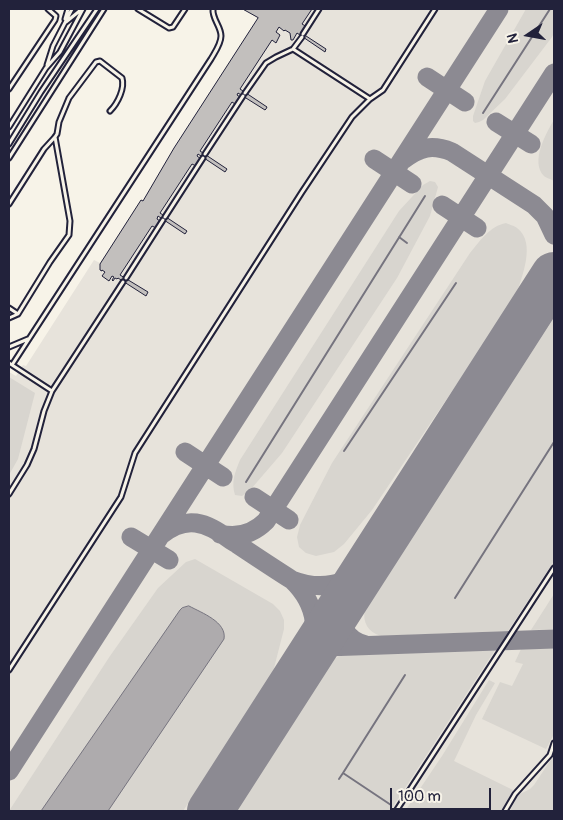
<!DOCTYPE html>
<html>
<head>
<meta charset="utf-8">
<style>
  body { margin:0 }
  #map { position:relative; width:563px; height:820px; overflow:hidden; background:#f7f3e8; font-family:Pangolin,sans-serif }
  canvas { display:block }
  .frame { position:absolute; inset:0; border:10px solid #22223b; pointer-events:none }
  .north { position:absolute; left:503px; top:10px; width:50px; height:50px; -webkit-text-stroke:4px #f7f3e8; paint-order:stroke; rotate:258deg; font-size:14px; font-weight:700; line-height:20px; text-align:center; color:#22223b }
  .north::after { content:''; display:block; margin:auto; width:18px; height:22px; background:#22223b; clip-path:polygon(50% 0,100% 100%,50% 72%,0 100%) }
  .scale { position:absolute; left:390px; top:788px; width:101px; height:22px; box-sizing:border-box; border:2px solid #22223b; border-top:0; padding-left:6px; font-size:15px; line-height:18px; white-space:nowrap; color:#22223b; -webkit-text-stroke:4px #f7f3e8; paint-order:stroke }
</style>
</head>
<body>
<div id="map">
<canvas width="563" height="820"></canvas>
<div class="frame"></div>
<div class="north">N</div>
<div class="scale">100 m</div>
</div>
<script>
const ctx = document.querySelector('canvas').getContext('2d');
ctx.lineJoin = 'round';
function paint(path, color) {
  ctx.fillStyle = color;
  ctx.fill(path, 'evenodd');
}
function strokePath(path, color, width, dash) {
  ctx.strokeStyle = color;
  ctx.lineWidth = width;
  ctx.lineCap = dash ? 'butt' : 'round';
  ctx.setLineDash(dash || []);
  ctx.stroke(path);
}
const built = new Path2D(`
  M243,9H554V811H9V372L16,376L23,365L26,366L94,260L100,263L141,200H143L174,148L258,18Z`);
const green = new Path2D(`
  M526,9H554V33L552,37L505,99L483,120L479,122L475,123L473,121V116L485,81Z
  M554,120V181C551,179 546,178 544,176C530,162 546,133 554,120Z
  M430,181L435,182L438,187L430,216L397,278L282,453L251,489L242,496L235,495C231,482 235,472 240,460L399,211L423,185Z
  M506,223C510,225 515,226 517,228C537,243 521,278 516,296L372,510L344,544L334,552L316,556L306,553L299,547L297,537L300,525L332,463L470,253C480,241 490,226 506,223Z
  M554,318V561L508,631L381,636C368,632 362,622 365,609Z
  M9,377L35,393L18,459L9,475Z
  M195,559L273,604L280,611L284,620V629L273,672L183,811H9L110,656L158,588L186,562Z
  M554,594V629L531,630Z
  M554,648V734L546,749L482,719L500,682L512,686L523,664L515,662L521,649Z
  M495,650L390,811H235L333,659L340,656L349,655Z
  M489,680L495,683L476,715L454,761L513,790L502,811H405L442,756Z
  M554,755V811H510L518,795L530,789L534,785Z`);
const water = new Path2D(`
  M189,606C202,613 227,622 224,639L108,811H41L180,610L182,608Z`);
const stream = new Path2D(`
  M483,113L550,9
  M399,237L407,243
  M344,451L456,283
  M246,482L425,196
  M455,598L554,442
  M343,773L405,675
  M339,779L343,773L391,805`);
const taxiway = new Path2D(`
  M427,77L465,102
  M496,122L531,144
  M374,159L412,184
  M403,160C420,147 432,144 452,152L534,205L545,216L554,235
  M442,205L477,228
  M551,280L554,271
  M185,452L223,477
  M254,497L289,520
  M220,534C237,538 253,534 266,521L554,73
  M161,535C171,527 182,521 196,523C211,525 224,536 237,544C255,556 273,568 292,580C318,605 322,637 302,667
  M131,537L169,560
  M292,580C318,590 343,587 365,568
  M342,605C337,624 347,641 366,645
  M310,656L317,650L326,647L554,639
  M9,771L499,9`);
const runway = new Path2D(`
  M210,811L554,275`);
const building = new Path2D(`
  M243,9H312L302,24L307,27L303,34L326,49L325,52L297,33L293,40H291L290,33L285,30L284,31L279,27L276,32L280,35L276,43L272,40L240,89L267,107L266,109L265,110L238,93L237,95L240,97L235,104L232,102L200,151L227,169L225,172L198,154L197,156L201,159L196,166L192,164L160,213L187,231L185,234L158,216L157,219L160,221L156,228L152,226L120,275L148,292L146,296L118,278L117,279L115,278L113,281L112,280L114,277L112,276L109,281L102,276L105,272L102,270V271L100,270V264L141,200L143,201L174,148L258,18Z`);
const service = new Path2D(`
  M138,9L169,28L173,27L185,9
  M65,19L68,9
  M66,22L82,9
  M303,34L319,9
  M293,49L370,99
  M47,65L53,46L72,9
  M9,89L55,20L56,16L48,9
  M245,93L266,63L276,57L293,49L302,37
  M9,127L46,68L60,52L83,9
  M9,144L41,92L97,9
  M205,154L243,96
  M9,158L104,9
  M9,204L44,149L55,137L57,134L59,122L69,98L96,62L100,61L122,78C125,88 118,103 110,111
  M165,217L203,158
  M126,278L163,220
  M9,308L18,314
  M9,318L18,314L50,262L69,235L70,221L55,137
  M9,347L28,339
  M9,363L52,391
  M12,365L211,59C215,52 221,44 221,36C221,26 212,19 213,9
  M9,494L27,465L34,449L44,411L52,391L123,282
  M9,670L121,497L135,453L302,192L352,117L370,99L383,90L435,9
  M396,811L554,568
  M505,811L515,794L550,755L554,743`);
paint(built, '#e7e3db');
paint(green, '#d8d5cf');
paint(water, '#aeabad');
strokePath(water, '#76747f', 1);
strokePath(stream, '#76747f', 2);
strokePath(taxiway, '#8c8a92', 19);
strokePath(runway, '#8c8a92', 46);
paint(building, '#c2bfbd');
strokePath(building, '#22223b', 1);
strokePath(service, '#22223b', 7);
strokePath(service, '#f7f3e8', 3);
</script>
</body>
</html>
